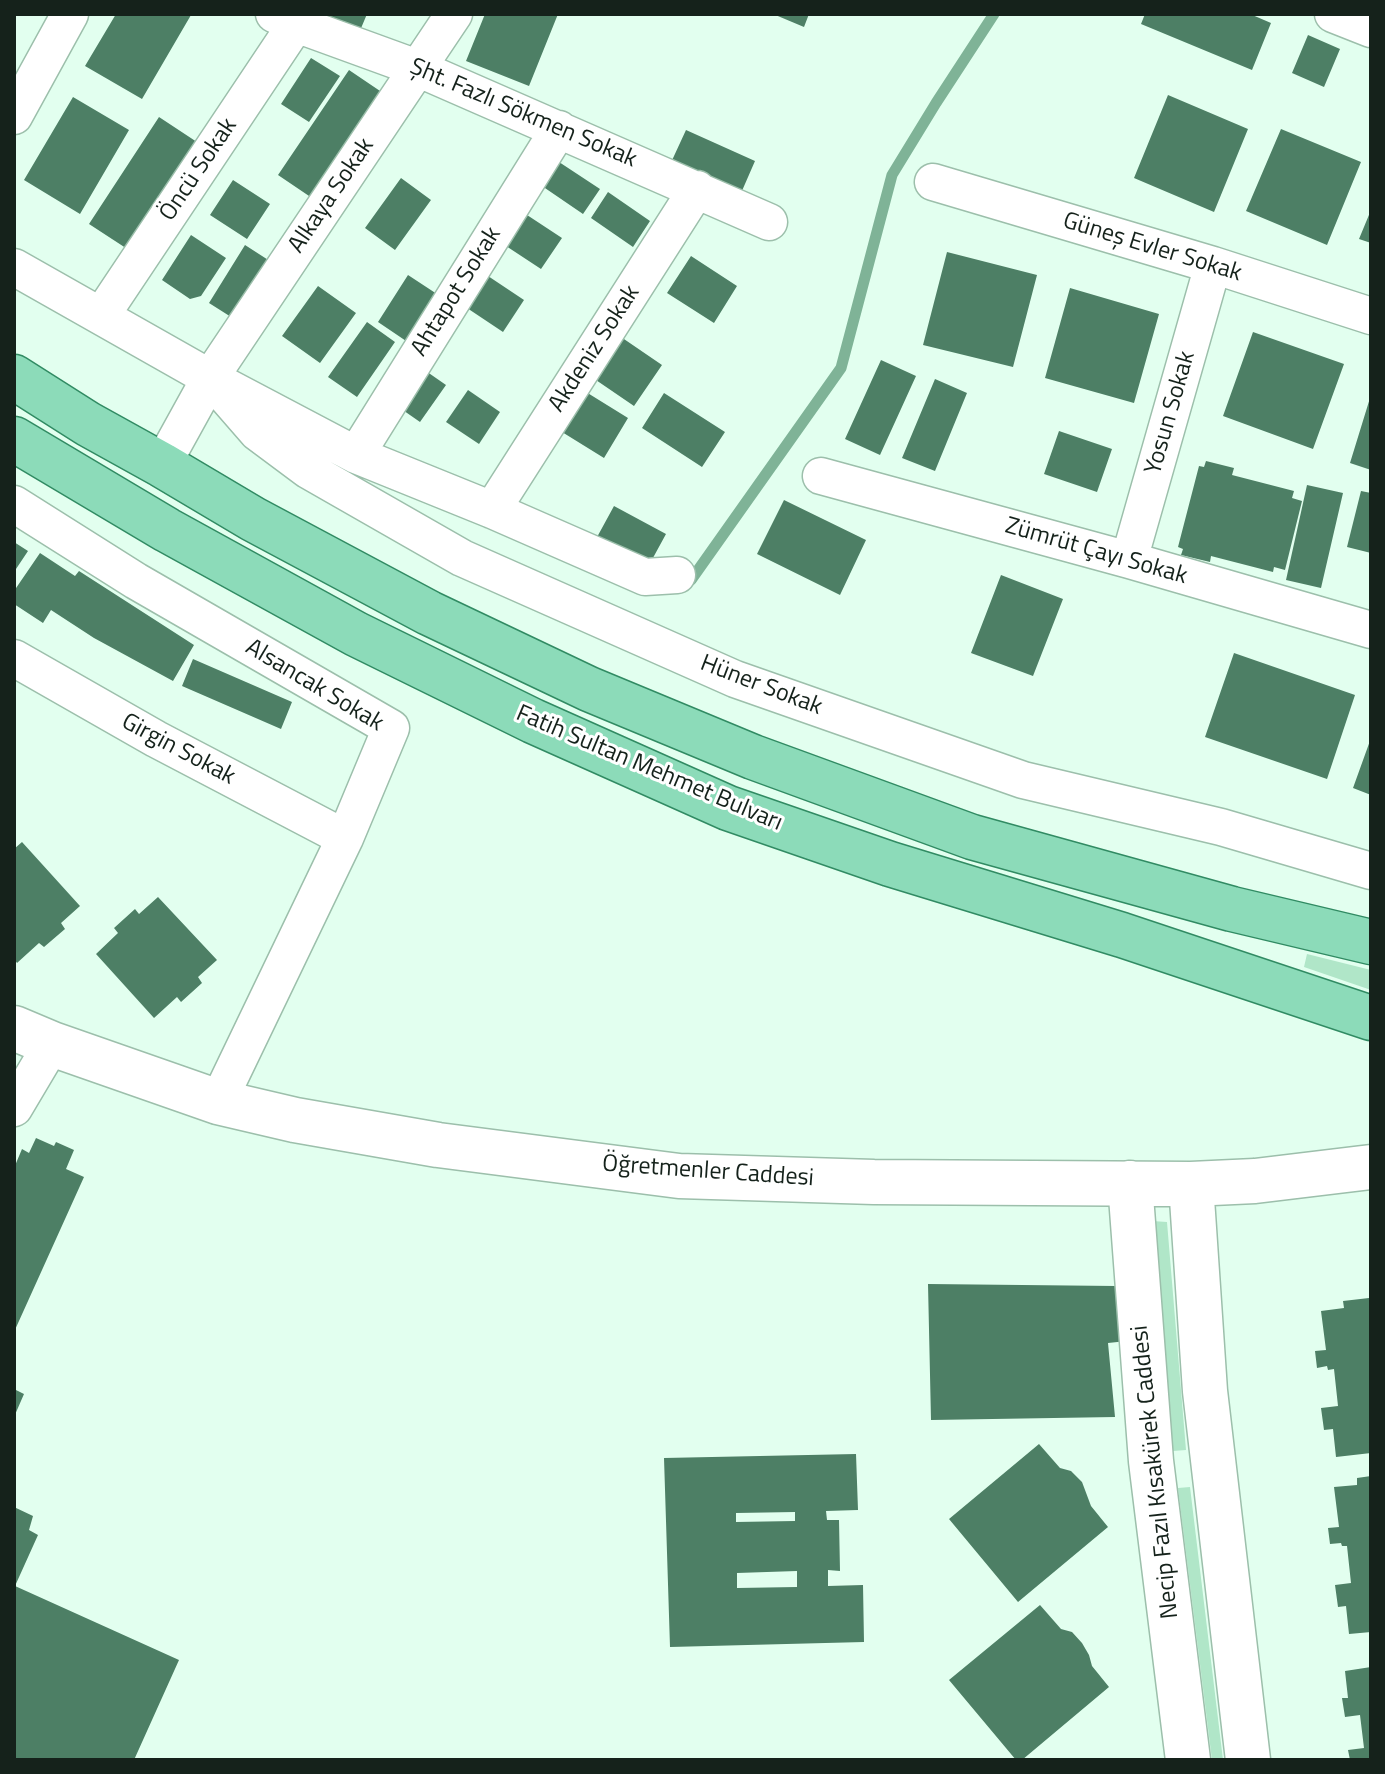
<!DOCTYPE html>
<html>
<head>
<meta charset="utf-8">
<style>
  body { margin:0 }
  #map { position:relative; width:1385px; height:1774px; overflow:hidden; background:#e2ffef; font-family:"Titillium Web",sans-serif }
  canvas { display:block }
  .frame { position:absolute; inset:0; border:16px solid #15221b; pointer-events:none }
</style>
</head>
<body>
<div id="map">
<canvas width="1385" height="1774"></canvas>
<div class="frame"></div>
</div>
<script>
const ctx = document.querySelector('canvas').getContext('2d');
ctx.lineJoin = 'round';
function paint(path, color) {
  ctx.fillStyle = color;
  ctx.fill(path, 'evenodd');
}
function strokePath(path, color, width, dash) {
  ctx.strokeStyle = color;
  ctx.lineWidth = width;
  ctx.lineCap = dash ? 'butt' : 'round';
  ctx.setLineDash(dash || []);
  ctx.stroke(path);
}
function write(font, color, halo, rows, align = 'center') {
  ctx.font = font + ' "Titillium Web",sans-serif';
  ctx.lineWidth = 6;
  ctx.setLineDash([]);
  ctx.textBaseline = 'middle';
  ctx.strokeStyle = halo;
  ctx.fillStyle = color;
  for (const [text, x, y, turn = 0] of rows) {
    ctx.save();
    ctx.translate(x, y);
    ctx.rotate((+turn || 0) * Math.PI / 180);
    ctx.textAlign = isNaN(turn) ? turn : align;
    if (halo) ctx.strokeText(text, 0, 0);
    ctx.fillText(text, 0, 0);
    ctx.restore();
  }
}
const green = new Path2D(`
  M1307,954L1371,970V990L1304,967Z
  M1152,1221L1167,1222L1186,1450L1173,1451Z
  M1190,1487L1223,1760H1212L1178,1488Z`);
const stream = new Path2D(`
  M691,580L841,368L892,175L936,103L994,14`);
const building = new Path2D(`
  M116,14L191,15L142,99L85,66Z
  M310,14H367L359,33Z
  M485,14H558L529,86L466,61Z
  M773,14H809L804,27Z
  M1145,14H1250L1271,23L1252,70L1141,24Z
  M1308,35L1340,49L1324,87L1292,73Z
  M311,58L340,76L309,122L281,104Z
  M349,70L383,93L312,198L278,175Z
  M1168,95L1248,129L1214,212L1134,178Z
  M73,97L129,130L80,214L24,180Z
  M159,117L206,148L135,254L89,224Z
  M1281,129L1361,162L1327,245L1246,211Z
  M686,130L755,161L738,200L668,169Z
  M559,162L600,189L583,214L542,186Z
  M401,178L431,200L395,250L365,228Z
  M233,180L270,204L247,239L210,215Z
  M608,192L650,221L633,247L591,218Z
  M1371,210V243L1359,239Z
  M524,213L562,238L541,269L503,244Z
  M191,235L226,258L201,296L190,299L162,280Z
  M245,245L276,265L239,322L209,303Z
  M947,252L1037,275L1013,367L923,345Z
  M691,256L737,286L714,323L667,293Z
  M408,275L443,298L412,345L378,322Z
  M488,276L524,300L503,332L467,308Z
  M318,286L356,313L320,363L282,336Z
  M1070,288L1159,314L1134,403L1045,378Z
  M367,322L395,342L357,397L328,377Z
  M1253,332L1344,364L1313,449L1223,416Z
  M621,337L662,365L634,406L593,378Z
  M881,360L916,376L880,455L845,439Z
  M423,369L446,385L420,422L397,406Z
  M935,379L967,393L935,471L902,458Z
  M468,390L500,412L479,444L446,422Z
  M586,392L628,418L604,458L562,432Z
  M664,393L725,432L702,467L642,428Z
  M1370,398H1371V470L1350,463Z
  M1059,431L1112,449L1097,492L1044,474Z
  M1206,461L1234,468L1232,475L1294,491L1292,498L1302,501L1285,570L1274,567L1273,572L1211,556L1210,562L1181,555L1183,549L1178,547L1199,466L1204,467Z
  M1307,485L1343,493L1321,588L1286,580Z
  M1361,491L1371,493V553L1347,547Z
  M784,500L866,540L840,595L757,554Z
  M614,506L666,534L648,567L596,539Z
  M14,542L28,551L14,572Z
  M40,553L75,576L79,571L194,645L173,681L94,638L51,610L43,623L14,604V591Z
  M1001,575L1063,599L1033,676L971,653Z
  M1234,653L1355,695L1327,779L1205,737Z
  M193,659L292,702L281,729L182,686Z
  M1371,738V795L1353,788Z
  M22,842L80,906L61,923L65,929L44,947L39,943L17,963L14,959V849Z
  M158,897L217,960L198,977L202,983L181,1002L177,997L154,1018L96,954L118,933L114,928L135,909L139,914Z
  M36,1138L54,1146L56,1142L74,1150L66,1169L84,1177L14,1332V1168L22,1149L29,1153Z
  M928,1284L1116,1286L1127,1341L1108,1343L1115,1417L931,1420Z
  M1369,1298L1371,1315V1453L1336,1457L1333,1429L1324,1430L1321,1408L1338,1406L1334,1369L1328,1370L1327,1366L1317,1368L1315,1351L1326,1350L1321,1311L1344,1308L1343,1301Z
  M14,1389L24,1394L14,1417Z
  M1039,1444L1060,1468L1071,1471L1082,1482L1091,1506L1108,1527L1018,1602L949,1519Z
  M856,1454L858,1510L826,1511L827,1520H839L840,1571L828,1570V1586L863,1585L864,1642L670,1647L664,1458ZM795,1512V1521L736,1522V1513ZM797,1571V1587L737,1588V1573Z
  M1371,1476V1632L1349,1634L1346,1606L1338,1607L1335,1585L1351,1583L1347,1546H1342L1341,1543L1330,1544L1328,1528L1339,1527L1334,1487L1357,1485V1478Z
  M14,1507L33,1516L29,1530L38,1535L15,1586L179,1660L134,1760H14Z
  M1040,1605L1061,1629L1072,1632L1082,1643L1089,1655L1092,1666L1109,1687L1022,1760H1016L949,1680Z
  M1371,1667V1760H1350L1348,1750L1364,1748L1360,1715L1345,1717L1342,1698H1348L1345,1671Z`);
const street = new Path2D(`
  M274,14L296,24L417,68L769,222
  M1333,14L1371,29
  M14,116L70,14
  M933,182L1213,265L1371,316
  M14,267L210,378L356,455L492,510L645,577L677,575
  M101,316L296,24
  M210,378L257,432L308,470L462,558L735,679L1023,780L1221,827L1371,871
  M356,455L559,129
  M162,465L210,378L454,14
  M821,476L1129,560L1371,630
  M14,504L136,581L391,728L345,838L218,1102
  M492,510L697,189
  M1129,560L1213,265
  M14,658L156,739L345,838
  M14,1108L52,1044`);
const secondary = new Path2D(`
  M14,1028L52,1044L218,1102L295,1120L438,1145L679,1176L874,1182L1191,1184L1255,1181L1371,1167
  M1130,1183L1151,1461L1188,1760
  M1191,1184L1205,1391L1248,1760`);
const primary = new Path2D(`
  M14,377L88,424L162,465L253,519L429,613L589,689L753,757L972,837L1232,909L1371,942
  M14,439L167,530L356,634L533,721L728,808L890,864L1122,935L1371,1018`);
const streetNames = [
  ["Şht. Fazlı Sökmen Sokak",523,114,23],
  ["Öncü Sokak",199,170,-56],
  ["Alkaya Sokak",332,196,-56],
  ["Güneş Evler Sokak",1152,248,17],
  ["Ahtapot Sokak",457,292,-58],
  ["Akdeniz Sokak",595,349,-57],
  ["Yosun Sokak",1171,413,-74],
  ["Zümrüt Çayı Sokak",1096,552,16],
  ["Alsancak Sokak",314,686,31],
  ["Hüner Sokak",761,686,21],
  ["Girgin Sokak",178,750,28],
  ["Fatih Sultan Mehmet Bulvarı",649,769,23],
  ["Öğretmenler Caddesi",708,1172,4],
  ["Necip Fazıl Kısakürek Caddesi",1156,1472,-96]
];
paint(green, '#b0e6c8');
strokePath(stream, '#7fb397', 11);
paint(building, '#4d7f65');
strokePath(street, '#9cbfab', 39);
strokePath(secondary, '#9cbfab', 47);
strokePath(primary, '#318b63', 47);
strokePath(street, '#fff', 36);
strokePath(secondary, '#fff', 44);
strokePath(primary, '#8cdbb9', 44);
write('24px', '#15221b', '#fff', streetNames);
</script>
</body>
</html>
